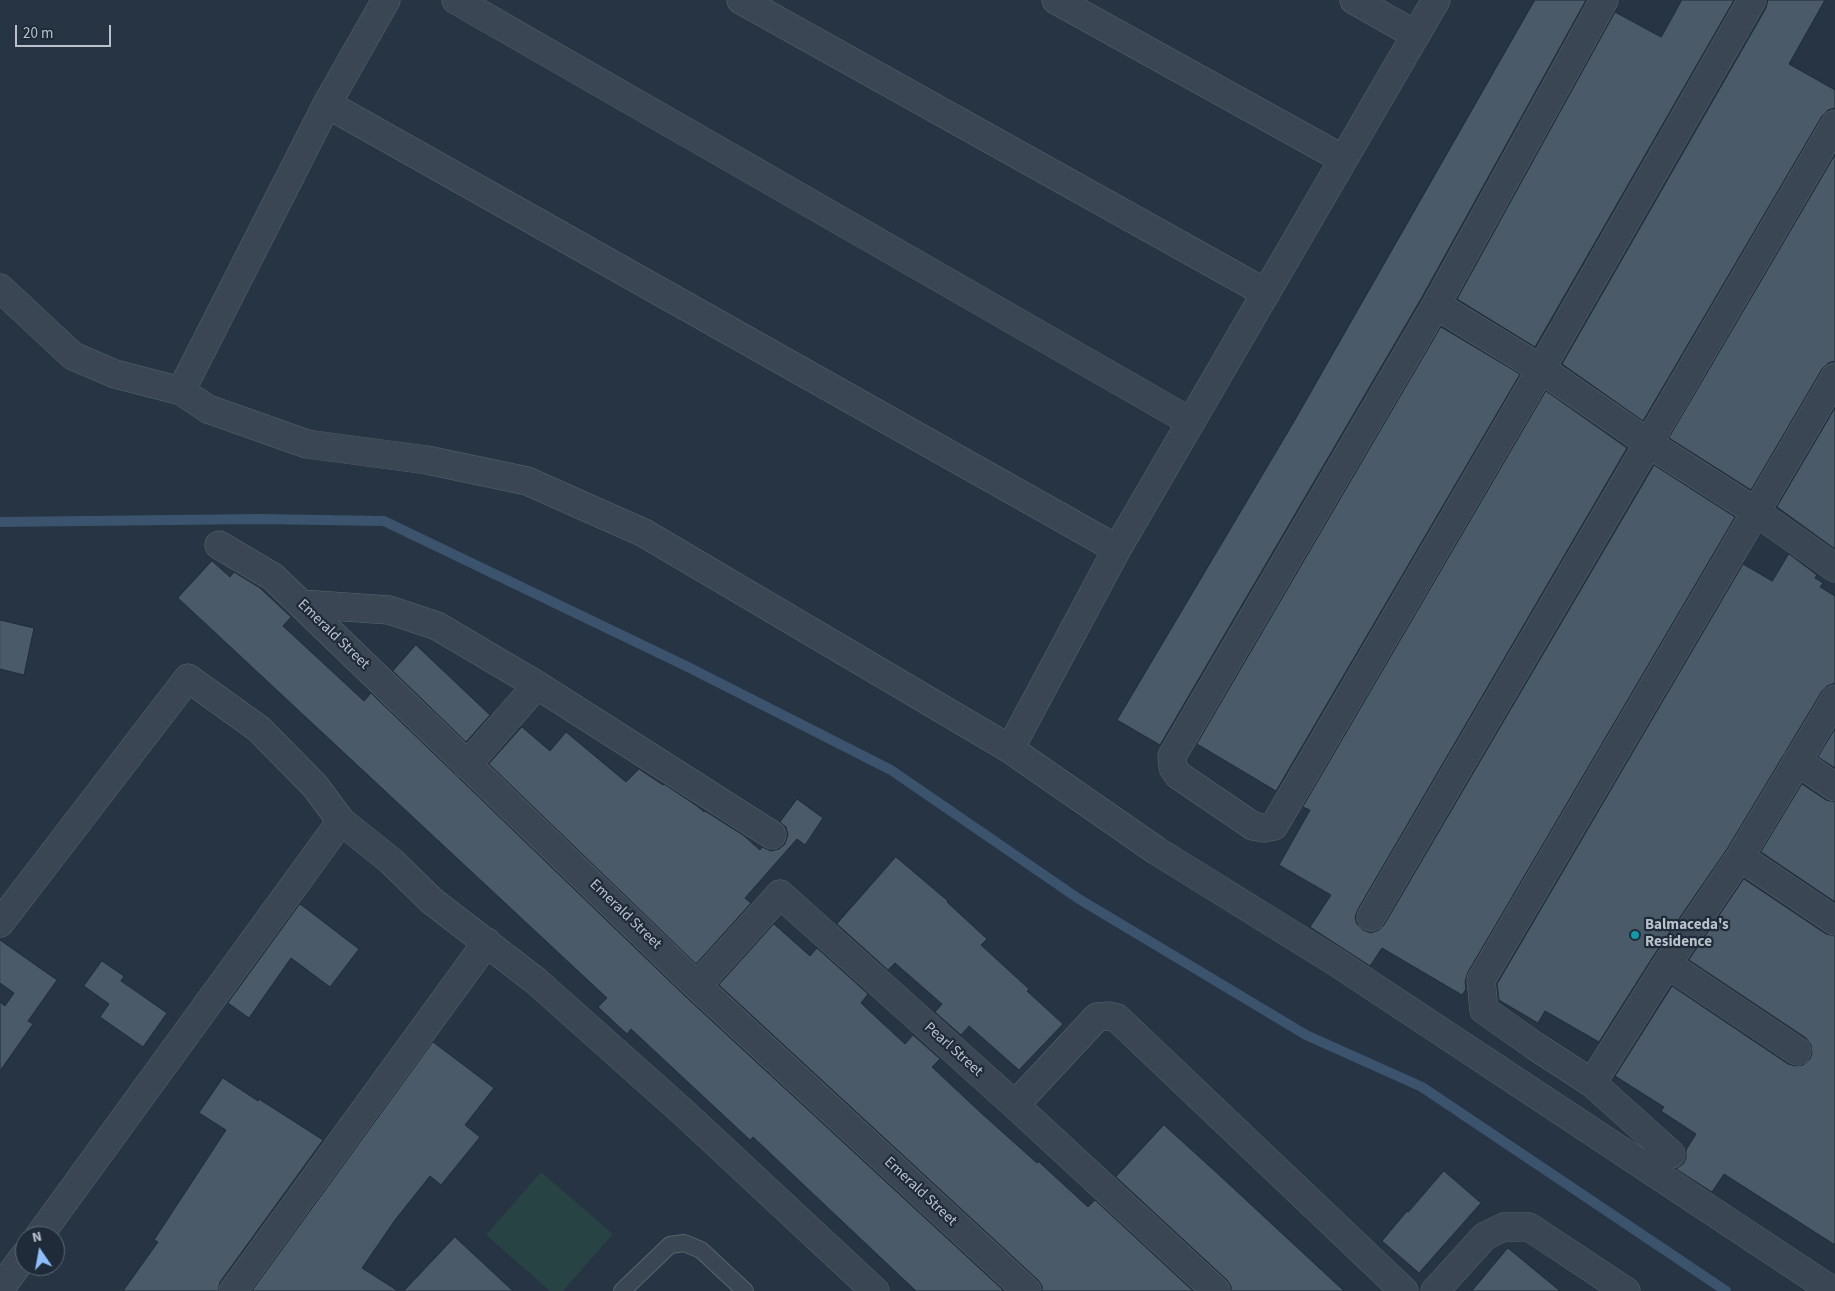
<!DOCTYPE html>
<html>
<head>
<meta charset="utf-8">
<style>
  body { margin:0 }
  #map { position:relative; width:1835px; height:1291px; overflow:hidden; background:#263443; font-family:"Source Sans 3",sans-serif }
  canvas { display:block }
  .north { position:absolute; left:15px; top:1226px; width:50px; height:50px; box-sizing:border-box; background:#1f2b38; border:1px solid #5c6773; border-radius:50%; rotate:348deg; font-size:14px; font-weight:700; line-height:20px; text-align:center; color:#b8c1cc }
  .north::after { content:''; display:block; margin:auto; width:18px; height:22px; background:#8ebffb; clip-path:polygon(50% 0,100% 100%,50% 72%,0 100%) }
  .scale { position:absolute; left:15px; top:25px; width:96px; height:22px; box-sizing:border-box; border:2px solid #b8c1cc; border-top:0; padding-left:6px; font-size:15px; line-height:18px; white-space:nowrap; color:#b8c1cc; -webkit-text-stroke:4px #1f2b38; paint-order:stroke }
</style>
</head>
<body>
<div id="map">
<canvas width="1835" height="1291"></canvas>
<div class="north">N</div>
<div class="scale">20 m</div>
</div>
<script>
const ctx = document.querySelector('canvas').getContext('2d');
ctx.lineJoin = 'round';
function paint(path, color) {
  ctx.fillStyle = color;
  ctx.fill(path, 'evenodd');
}
function strokePath(path, color, width, dash) {
  ctx.strokeStyle = color;
  ctx.lineWidth = width;
  ctx.lineCap = dash ? 'butt' : 'round';
  ctx.setLineDash(dash || []);
  ctx.stroke(path);
}
function write(font, color, halo, rows, align = 'center') {
  ctx.font = font + ' "Source Sans 3",sans-serif';
  ctx.lineWidth = 4.5;
  ctx.setLineDash([]);
  ctx.textBaseline = 'middle';
  ctx.strokeStyle = halo;
  ctx.fillStyle = color;
  for (const [text, x, y, turn = 0] of rows) {
    ctx.save();
    ctx.translate(x, y);
    ctx.rotate((+turn || 0) * Math.PI / 180);
    ctx.textAlign = isNaN(turn) ? turn : align;
    if (halo) ctx.strokeText(text, 0, 0);
    ctx.fillText(text, 0, 0);
    ctx.restore();
  }
}
const green = new Path2D(`
  M541,1172L613,1234L563,1291H550L486,1235Z`);
const stream = new Path2D(`
  M0,522L260,519L384,521L688,667L891,770L1079,899L1306,1035L1422,1087L1726,1291`);
const building = new Path2D(`
  M1535,0H1586L1422,297L1160,745L1117,720L1292,425Z
  M1682,0H1734L1535,347L1457,299L1615,12L1661,37Z
  M1768,0H1825L1789,64L1835,90V108L1828,110L1822,116L1643,421L1562,364L1766,8Z
  M1835,155V361L1828,363L1822,369L1751,490L1669,438Z
  M1441,327L1520,374L1276,791L1197,744Z
  M1546,391L1627,448L1358,909L1355,917L1357,924L1363,930L1371,933L1379,930L1384,925L1654,465L1735,517L1468,972L1465,981L1466,989L1462,995L1382,948L1370,966L1310,927L1331,895L1279,865L1310,810L1303,807Z
  M1835,408V549L1777,507Z
  M1789,554L1817,575L1815,578L1823,583L1820,587L1835,596V683L1827,686L1822,691L1727,849L1654,955L1599,1042L1545,1011L1538,1023L1499,1000L1497,984L1743,564L1772,581Z
  M212,561L230,577L234,572L260,588L291,617L283,626L364,701L371,693L686,997L1004,1291H916L753,1137L750,1140L631,1029L627,1034L598,1007L607,998L178,598Z
  M0,620L34,628L24,675L0,669Z
  M416,645L490,715L466,742L393,671Z
  M522,727L550,751L566,732L626,782L639,769L663,785L664,784L697,806L704,812L705,811L743,835L760,850L762,847L771,851L779,849L785,844L788,835L786,827L780,822L797,799L823,818L805,845L797,839L745,898L751,903L696,964L489,764Z
  M1835,729V768L1818,757Z
  M1802,784L1826,800L1835,802V902L1761,852Z
  M896,857L948,901L947,902L987,939L981,945L1029,989L1027,991L1063,1024L1019,1070L969,1026L961,1035L935,1012L942,1004L895,963L888,970L837,924Z
  M1744,879L1826,934L1835,936V1245L1724,1174L1712,1192L1676,1169L1683,1164L1686,1158V1150L1696,1134L1661,1111L1664,1107L1615,1076L1672,986L1788,1064L1795,1066L1803,1065L1810,1059L1812,1053L1811,1045L1806,1038L1689,960Z
  M300,904L359,949L330,987L291,958L249,1018L228,1003Z
  M774,924L810,956L817,948L868,994L861,1003L879,1020L905,1044L913,1035L940,1059L932,1067L980,1112L1037,1163L1038,1161L1088,1207L1095,1200L1193,1291H1042V1286L1038,1280L719,985Z
  M0,940L57,980L28,1021L33,1024L0,1071V1002L5,1006L14,993L0,983Z
  M102,961L124,976L121,981L167,1013L143,1047L100,1017L109,1004L84,986Z
  M433,1042L494,1088L465,1125L480,1137L441,1185L430,1176L395,1220L362,1268L398,1291H252Z
  M223,1078L258,1101L259,1099L323,1140L220,1282L218,1291H123L158,1242L154,1240L226,1130L199,1113Z
  M1164,1125L1218,1174L1344,1291H1231V1286L1227,1280L1116,1177Z
  M1444,1171L1481,1203L1419,1273L1382,1241L1407,1211L1408,1212Z
  M455,1237L513,1291H404Z
  M1508,1248L1560,1291H1472Z`);
const service = new Path2D(`
  M622,1291L670,1245L684,1243L701,1250L745,1291`);
const minor = new Path2D(`
  M456,0L1191,422
  M741,0L1266,293
  M1056,0L1343,159
  M1354,0L1416,35
  M1604,0L1436,305L1172,756L1173,767L1178,775L1253,826L1264,828L1274,826L1541,369L1752,0
  M327,104L1117,549
  M0,288L73,356L115,374L181,391L208,409L307,444L427,460L527,481L644,533L1010,749L1157,851L1336,962L1833,1291
  M1436,305L1541,369L1648,443L1756,512L1835,568
  M181,391L327,104L386,0
  M219,545L273,577L697,986L1027,1291
  M302,604L389,610L437,626L537,685L772,835
  M1010,749L1117,549L1436,0
  M1797,761L1835,787
  M467,765L537,685
  M1740,857L1835,921
  M1371,917L1835,124
  M0,923L188,678L259,729L315,786L341,821L391,861L432,901L536,981L684,1113L875,1291
  M1667,964L1797,1051
  M697,986L780,894L1015,1105L1216,1291
  M1592,1083L1667,964L1740,857L1835,699
  M1015,1105L1097,1017L1108,1016L1117,1018L1404,1291
  M1671,1154L1592,1083L1535,1046L1484,1010L1481,980L1835,377
  M39,1236L341,821
  M0,1289L25,1255
  M233,1291L487,942
  M1435,1291L1485,1236L1504,1227H1529L1626,1291`);
const markers = [
  [1635,935,5,"#0f9aa8"]
];
const streetNames = [
  ["Emerald Street",333,635,44],
  ["Emerald Street",625,915,44],
  ["Pearl Street",953,1050,42],
  ["Emerald Street",920,1192,43]
];
const poiNames = [
  ["Balmaceda's",1645,926],
  ["Residence",1645,943]
];
paint(green, '#284344');
strokePath(stream, '#3b536c', 10);
paint(building, '#4a5a69');
strokePath(building, '#212d3a', 1);
strokePath(service, '#596470', 18);
strokePath(minor, '#596470', 29);
strokePath(service, '#3a4653', 16);
strokePath(minor, '#3a4653', 28);
for (const [x, y, r, color] of markers) {
  const dot = new Path2D();
  dot.arc(x, y, r, 0, 2 * Math.PI);
  ctx.fillStyle = color;
  ctx.fill(dot);
  strokePath(dot, '#1f2b38', 2);
}
write('15px', '#b8c1cc', '#1f2b38', streetNames);
write('bold 15px', '#b8c1cc', '#1f2b38', poiNames, 'left');
</script>
</body>
</html>
